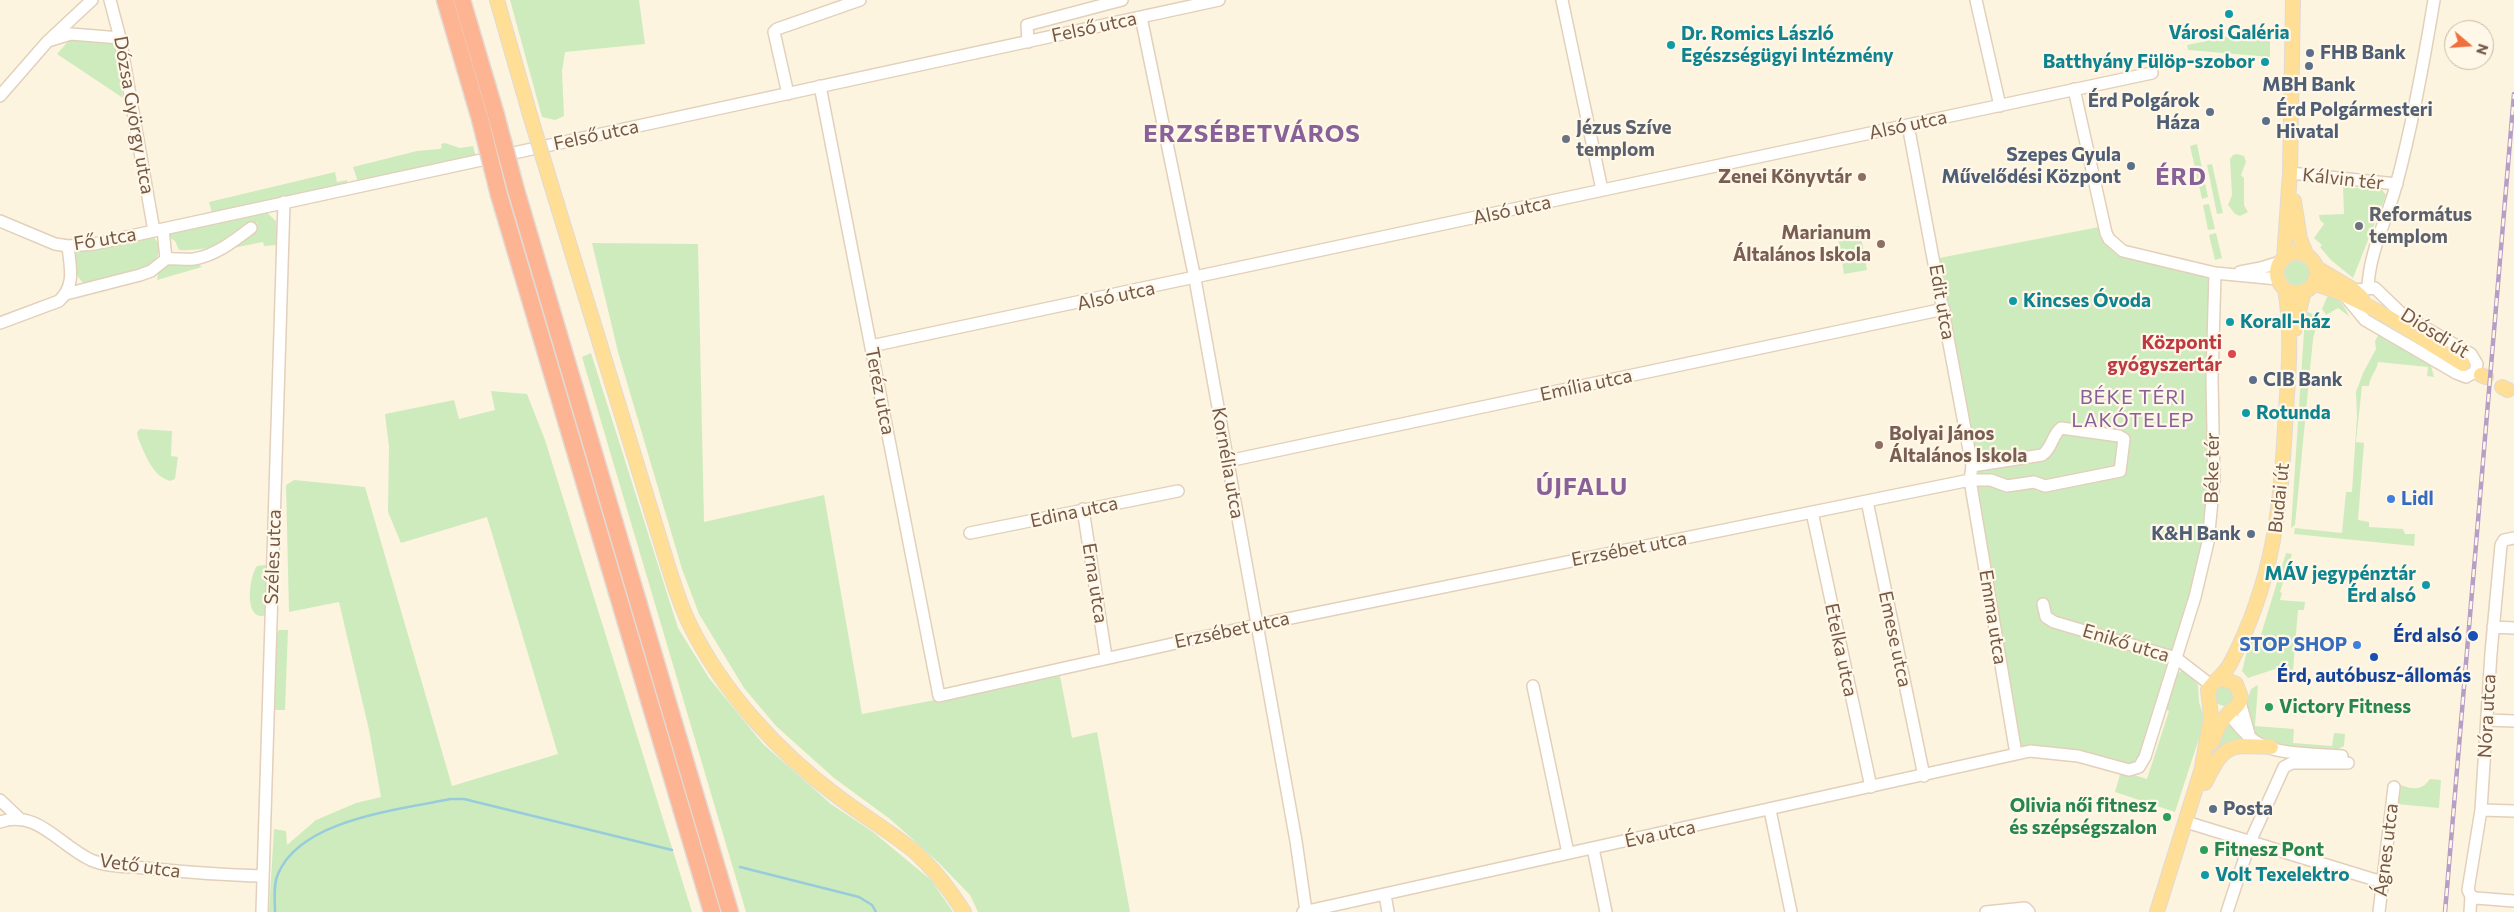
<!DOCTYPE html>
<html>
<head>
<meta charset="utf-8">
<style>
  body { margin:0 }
  #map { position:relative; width:2514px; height:912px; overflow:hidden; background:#fdf4df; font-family:Commissioner,sans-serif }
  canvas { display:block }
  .north { position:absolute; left:2444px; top:20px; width:50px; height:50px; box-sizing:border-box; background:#fff7e7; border:1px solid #c8b8a7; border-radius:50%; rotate:108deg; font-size:14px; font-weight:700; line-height:20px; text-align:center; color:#755946 }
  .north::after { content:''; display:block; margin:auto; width:18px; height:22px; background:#ef6f3d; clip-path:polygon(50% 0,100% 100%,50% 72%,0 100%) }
</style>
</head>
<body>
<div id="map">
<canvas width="2514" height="912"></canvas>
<div class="north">N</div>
</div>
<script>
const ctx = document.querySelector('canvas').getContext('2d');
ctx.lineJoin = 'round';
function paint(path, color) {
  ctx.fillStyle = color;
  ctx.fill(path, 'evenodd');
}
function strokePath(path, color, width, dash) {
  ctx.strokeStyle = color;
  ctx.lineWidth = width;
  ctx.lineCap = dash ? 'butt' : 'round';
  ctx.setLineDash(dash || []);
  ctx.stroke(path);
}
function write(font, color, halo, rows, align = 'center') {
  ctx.font = font + ' Commissioner,sans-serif';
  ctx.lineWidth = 4.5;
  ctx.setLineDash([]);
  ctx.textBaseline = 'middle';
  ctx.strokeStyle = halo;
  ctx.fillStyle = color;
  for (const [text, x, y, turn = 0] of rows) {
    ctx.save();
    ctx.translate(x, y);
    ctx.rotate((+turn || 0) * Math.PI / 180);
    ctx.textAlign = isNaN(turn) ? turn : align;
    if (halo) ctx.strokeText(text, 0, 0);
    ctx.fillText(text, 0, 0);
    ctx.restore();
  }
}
const green = new Path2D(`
  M510,0H639L645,44L565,52L562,71L564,116L555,120L542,117Z
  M2270,28V57L2188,50L2187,45Z
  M72,37L115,43L123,98L57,54Z
  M445,143L460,148L473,146L476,157L358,182L353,167L417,151L439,149L442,148L441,144Z
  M2197,144L2208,197L2202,199L2190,146Z
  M2237,154L2244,156L2246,162L2241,175L2244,178V205L2248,212L2240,216L2235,214L2228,205L2232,195L2230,159L2233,155Z
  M2212,164L2223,213L2217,214L2207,165Z
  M335,172L337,182L347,180L348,184L212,213L209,202Z
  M2343,187L2382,190L2386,195L2353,278L2331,260L2320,247L2322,245L2314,238L2324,224L2320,220L2319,215L2344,214Z
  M2209,204L2215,229L2208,230L2203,205Z
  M265,211L276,221V245L264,246L263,242L233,248L250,232L258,230L257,223C243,226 235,237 223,244C215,248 188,251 179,250L175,241L167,236V233Z
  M1859,226L1867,270L1844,274L1837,230Z
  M2104,226L2118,248L2215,273L2208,542L2139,767L2078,756L2016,754L1934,259Z
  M2216,233L2222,258L2215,260L2209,235Z
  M153,236C181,270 104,280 85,285C75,275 71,265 76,251Z
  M592,243L698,244L704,522L824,495L862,714L1060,676L1072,738L1097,732L1130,912H978L970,895L938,862L890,819L834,778L776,726L744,688L699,614L682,569L618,352Z
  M2285 273a12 12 0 1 1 24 0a12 12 0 1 1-24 0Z
  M197,262L202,267L157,280L159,269L169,263Z
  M2327,297C2340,296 2344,307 2350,317L2338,308L2326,315L2322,309Z
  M2308,312L2322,318L2315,331L2313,339L2295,525L2291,528L2305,316Z
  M2379,334L2431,366L2434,377L2427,376L2428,367L2378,362C2377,371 2370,375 2369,386H2362L2356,442L2364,443L2358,520L2369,522V527L2403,529L2405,534H2415L2414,546L2294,534L2295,528L2342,533L2346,492H2352L2357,416L2356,392L2363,373L2376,349L2375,341Z
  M591,353L678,628L709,678L763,744L831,804L873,832L931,880L953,912H746L582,357Z
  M491,391L527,394L545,440L692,912H269L274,829L286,831L287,845L316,820L356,803L381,797L369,730L339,602L289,612L286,485L294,480L365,487L452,786L558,754L487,517L401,543L388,512L389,447L385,414L454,400L459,419L495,410Z
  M140,429L172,431L171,456L178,457L175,479L170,481C152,476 145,454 138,438L137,432Z
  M2286,553L2292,554L2280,592L2282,593L2280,600L2305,602L2304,610H2298L2293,671L2275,669L2248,678L2242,671L2250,639L2259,641Z
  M265,565L268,570L266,615C243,623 249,576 257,566Z
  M279,630H288L285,710H275L276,634Z
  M2182,670L2195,680L2198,685L2199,702L2205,720L2175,812L2115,792L2121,771L2147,779L2169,711L2164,709L2176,675Z
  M2258,685L2255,726L2294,729L2293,743L2332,746L2334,733L2345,734L2344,746L2338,749C2315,748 2272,750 2254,735C2249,730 2246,718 2244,711L2251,689Z
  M2214 696a10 10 0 1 1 20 0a10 10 0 1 1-20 0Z
  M2226,721L2243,741L2208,760L2216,739Z
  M2430,779L2441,780L2439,808L2397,804L2398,784C2411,789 2421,792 2430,779Z`);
const stream = new Path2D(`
  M740,867L859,897L872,905L876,912
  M275,912C275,900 273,885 278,874C301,819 399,810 450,799H464L672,850`);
const minor = new Path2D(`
  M110,0L120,38L154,231
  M1562,0L1602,190
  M1976,0L2000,106
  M1141,17L1195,279L1296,841L1306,911
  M51,40L71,34L120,38
  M1028,42L1027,25L1122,0
  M820,86L939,696L1257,625L1970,480H1991L2007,486L2034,482L2045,486L2120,471L2124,439L2119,436L2061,428C2052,435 2052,449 2042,455L1972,466
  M2074,89L2106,233L2109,239L2123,251L2215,273L2278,279
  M788,94L774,32L777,29L860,0
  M0,96L47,42L92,0
  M1908,125L1972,466L1970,480L2016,754
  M2290,173L2397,184
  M0,221L55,244L68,246L94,244L1219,0
  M166,259C175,258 185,260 194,259C216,255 234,241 251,228
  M2240,272L2261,268L2280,262
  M2368,288C2369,251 2388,218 2397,182C2413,122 2424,61 2434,0
  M66,294L140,275L151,271L166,259L163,229
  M2345,296L2365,320L2456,373L2466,377L2475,372L2477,364L2471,354L2403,315L2375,288L2356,290L2352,289
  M0,323L59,301C76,285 70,267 68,246
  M871,346C1299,258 1725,161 2152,73
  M1228,461L1944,309
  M1867,501L1924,776
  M1083,509L1106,657
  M1812,512L1871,787
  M970,533L1178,491
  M2514,538L2504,540L2501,545L2491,653L2481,810L2468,890L2471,896L2476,898L2514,901
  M2043,604L2046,617L2054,622L2176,658L2211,685
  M2493,627L2514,628
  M1533,686L1568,853
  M2240,702L2249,734
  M2228,713C2237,724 2246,736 2258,743C2277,755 2320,754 2342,756
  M2487,720L2514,721
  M0,800L19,818
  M1770,810L1791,912
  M2481,810L2514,811
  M0,822C37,809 59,845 91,860C107,867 127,866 144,868C184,872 222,875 263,876
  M2186,822L2382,882
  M1593,848L1606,912
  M1385,895L1388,912
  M262,912L284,202
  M1303,912L2030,751L2078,756L2129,770L2139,767L2145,757L2195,597L2208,542L2214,480L2212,379L2215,273
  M1986,912L2025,908L2029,912
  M2227,912L2250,842L2284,767L2292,763H2348
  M2379,912L2394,787
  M2470,912L2471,896`);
const major = new Path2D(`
  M497,0L530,115
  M550,181L669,569C675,588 681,607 690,625C723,692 778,752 837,796C862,815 889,831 914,851C933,868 950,890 964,912
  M2294,201L2300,239L2307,256
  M2277 273a20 20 0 1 1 40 0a20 20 0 1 1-40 0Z
  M2284,258L2290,173L2293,0
  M2315,267L2352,289L2362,298
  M2313,283C2367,299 2415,335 2463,364
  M2295,329L2304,291
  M2481,375L2486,377
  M2502,387L2508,390
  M2212,743C2215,733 2219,724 2226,716C2232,708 2239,708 2241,697L2236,684L2224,679L2219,680
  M2201,772L2211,716L2208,690C2215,680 2224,675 2230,664C2275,579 2281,504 2286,410C2289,370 2292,329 2285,289
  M2205,783C2224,744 2228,745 2271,747
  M2157,912L2203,765`);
const highway = new Path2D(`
  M445,0L480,119
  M462,0L496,115
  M516,190L730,912
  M499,195L712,912`);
const rail = new Path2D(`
  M2445,912L2514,94`);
const majorBridge = new Path2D(`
  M530,115L550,181`);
const highwayBridge = new Path2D(`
  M496,115L516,190
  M480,119L499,195`);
const markers = [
  [2229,14,5,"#0f9aa8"],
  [1671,45,5,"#0f9aa8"],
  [2310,53,5,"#5c6f8a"],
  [2265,62,5,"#0f9aa8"],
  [2309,66,5,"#5c6f8a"],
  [2210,112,5,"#5c6f8a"],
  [2266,121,5,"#5c6f8a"],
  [1566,139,5,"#6b7280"],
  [2131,166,5,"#5c6f8a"],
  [1862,177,5,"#8d6e63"],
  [2359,226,5,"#6b7280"],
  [1881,244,5,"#8d6e63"],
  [2013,301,5,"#0f9aa8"],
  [2230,322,5,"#0f9aa8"],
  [2232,354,5,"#e0444e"],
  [2253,380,5,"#5c6f8a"],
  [2246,413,5,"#0f9aa8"],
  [1879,445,5,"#8d6e63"],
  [2391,499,5,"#3f7fe0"],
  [2251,534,5,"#5c6f8a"],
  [2426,585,5,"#0f9aa8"],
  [2473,636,6,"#1a4fb4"],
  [2357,645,5,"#3f7fe0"],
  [2374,657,5,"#1a4fb4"],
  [2269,707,5,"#2e9e5b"],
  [2213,809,5,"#5c6f8a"],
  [2167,817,5,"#2e9e5b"],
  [2204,850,5,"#2e9e5b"],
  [2205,875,5,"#0f9aa8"]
];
const streetNames = [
  ["Felső utca",1094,27,-12],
  ["Dózsa György utca",134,115,80],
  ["Alsó utca",1908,125,-12],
  ["Felső utca",596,135,-12],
  ["Kálvin tér",2343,179,6],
  ["Alsó utca",1512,210,-12],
  ["Fő utca",105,239,-9],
  ["Alsó utca",1116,296,-12],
  ["Edit utca",1942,302,80],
  ["Diósdi út",2435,333,32],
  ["Emília utca",1586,385,-12],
  ["Teréz utca",880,391,79],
  ["Kornélia utca",1228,463,80],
  ["Béke tér",2212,468,-89],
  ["Budai út",2279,498,-84],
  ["Edina utca",1074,512,-12],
  ["Erzsébet utca",1629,549,-11],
  ["Széles utca",273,557,-88],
  ["Erna utca",1095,583,81],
  ["Emma utca",1993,617,81],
  ["Erzsébet utca",1232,630,-12],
  ["Emese utca",1895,639,78],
  ["Enikő utca",2126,643,17],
  ["Etelka utca",1841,650,78],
  ["Nóra utca",2487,716,-87],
  ["Éva utca",1660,834,-12],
  ["Ágnes utca",2386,850,-83],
  ["Vető utca",140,866,8]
];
const cultureNames = [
  ["Városi Galéria",2229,33,"center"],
  ["Dr. Romics László",1681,34],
  ["Egészségügyi Intézmény",1681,56],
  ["Batthyány Fülöp-szobor",2255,62,"right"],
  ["Kincses Óvoda",2023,301],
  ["Korall-ház",2240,322],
  ["Rotunda",2256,413],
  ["MÁV jegypénztár",2416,574,"right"],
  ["Érd alsó",2416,596,"right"],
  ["Volt Texelektro",2215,875]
];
const serviceNames = [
  ["FHB Bank",2320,53],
  ["MBH Bank",2309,85,"center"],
  ["Érd Polgárok",2200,101,"right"],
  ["Háza",2200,123,"right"],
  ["Érd Polgármesteri",2276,110],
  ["Hivatal",2276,132],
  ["Szepes Gyula",2121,155,"right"],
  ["Művelődési Központ",2121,177,"right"],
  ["CIB Bank",2263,380],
  ["K&H Bank",2241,534,"right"],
  ["Posta",2223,809]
];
const worshipNames = [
  ["Jézus Szíve",1576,128],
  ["templom",1576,150],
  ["Református",2369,215],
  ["templom",2369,237]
];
const educationNames = [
  ["Zenei Könyvtár",1852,177],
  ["Marianum",1871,233],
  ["Általános Iskola",1871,255],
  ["Bolyai János",1889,434,"left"],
  ["Általános Iskola",1889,456,"left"]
];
const healthNames = [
  ["Központi",2222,343],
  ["gyógyszertár",2222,365]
];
const shopNames = [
  ["Lidl",2401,499],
  ["STOP SHOP",2347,645,"right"]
];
const transitNames = [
  ["Érd alsó",2462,636],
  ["Érd, autóbusz-állomás",2374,676,"center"]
];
const leisureNames = [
  ["Victory Fitness",2279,707],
  ["Olivia női fitnesz",2157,806,"right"],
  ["és szépségszalon",2157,828,"right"],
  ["Fitnesz Pont",2214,850]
];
const neighbourhoodNames = [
  ["BÉKE TÉRI",2133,397],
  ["LAKÓTELEP",2133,420]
];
const districtNames = [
  ["ERZSÉBETVÁROS",1252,134],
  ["ÉRD",2181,177],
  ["ÚJFALU",1582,487]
];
paint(green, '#ceebbe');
strokePath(stream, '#99ccda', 2.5);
strokePath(minor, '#e2d0bb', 14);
strokePath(major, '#e1dad6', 16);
strokePath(highway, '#e1dad6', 19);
strokePath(minor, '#fff', 11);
strokePath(major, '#ffde95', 14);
strokePath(highway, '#fcb492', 16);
strokePath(rail, '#b69ec7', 4.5);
strokePath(rail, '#fff7e7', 2.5, [8]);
strokePath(majorBridge, '#e1dad6', 16, []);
strokePath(highwayBridge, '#e1dad6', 19, []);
strokePath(majorBridge, '#ffde95', 14);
strokePath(highwayBridge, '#fcb492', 16);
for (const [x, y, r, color] of markers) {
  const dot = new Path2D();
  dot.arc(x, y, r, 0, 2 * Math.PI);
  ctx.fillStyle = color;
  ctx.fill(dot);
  strokePath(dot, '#fff7e7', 2);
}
write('19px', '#755946', '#fff7e7', streetNames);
write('bold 19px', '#0d838f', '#fff7e7', cultureNames, 'left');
write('bold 19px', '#4e5e75', '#fff7e7', serviceNames, 'left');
write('bold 19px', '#5b616d', '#fff7e7', worshipNames, 'left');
write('bold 19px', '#785e54', '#fff7e7', educationNames, 'right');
write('bold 19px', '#be3a42', '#fff7e7', healthNames, 'right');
write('bold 19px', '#366cbe', '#fff7e7', shopNames, 'left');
write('bold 19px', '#164399', '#fff7e7', transitNames, 'right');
write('bold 19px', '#27864d', '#fff7e7', leisureNames, 'left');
ctx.letterSpacing = '1px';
write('20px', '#896199', '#fff7e7', neighbourhoodNames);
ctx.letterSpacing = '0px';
ctx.letterSpacing = '1px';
write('bold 24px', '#896199', '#fff7e7', districtNames);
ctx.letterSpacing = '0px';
</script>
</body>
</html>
